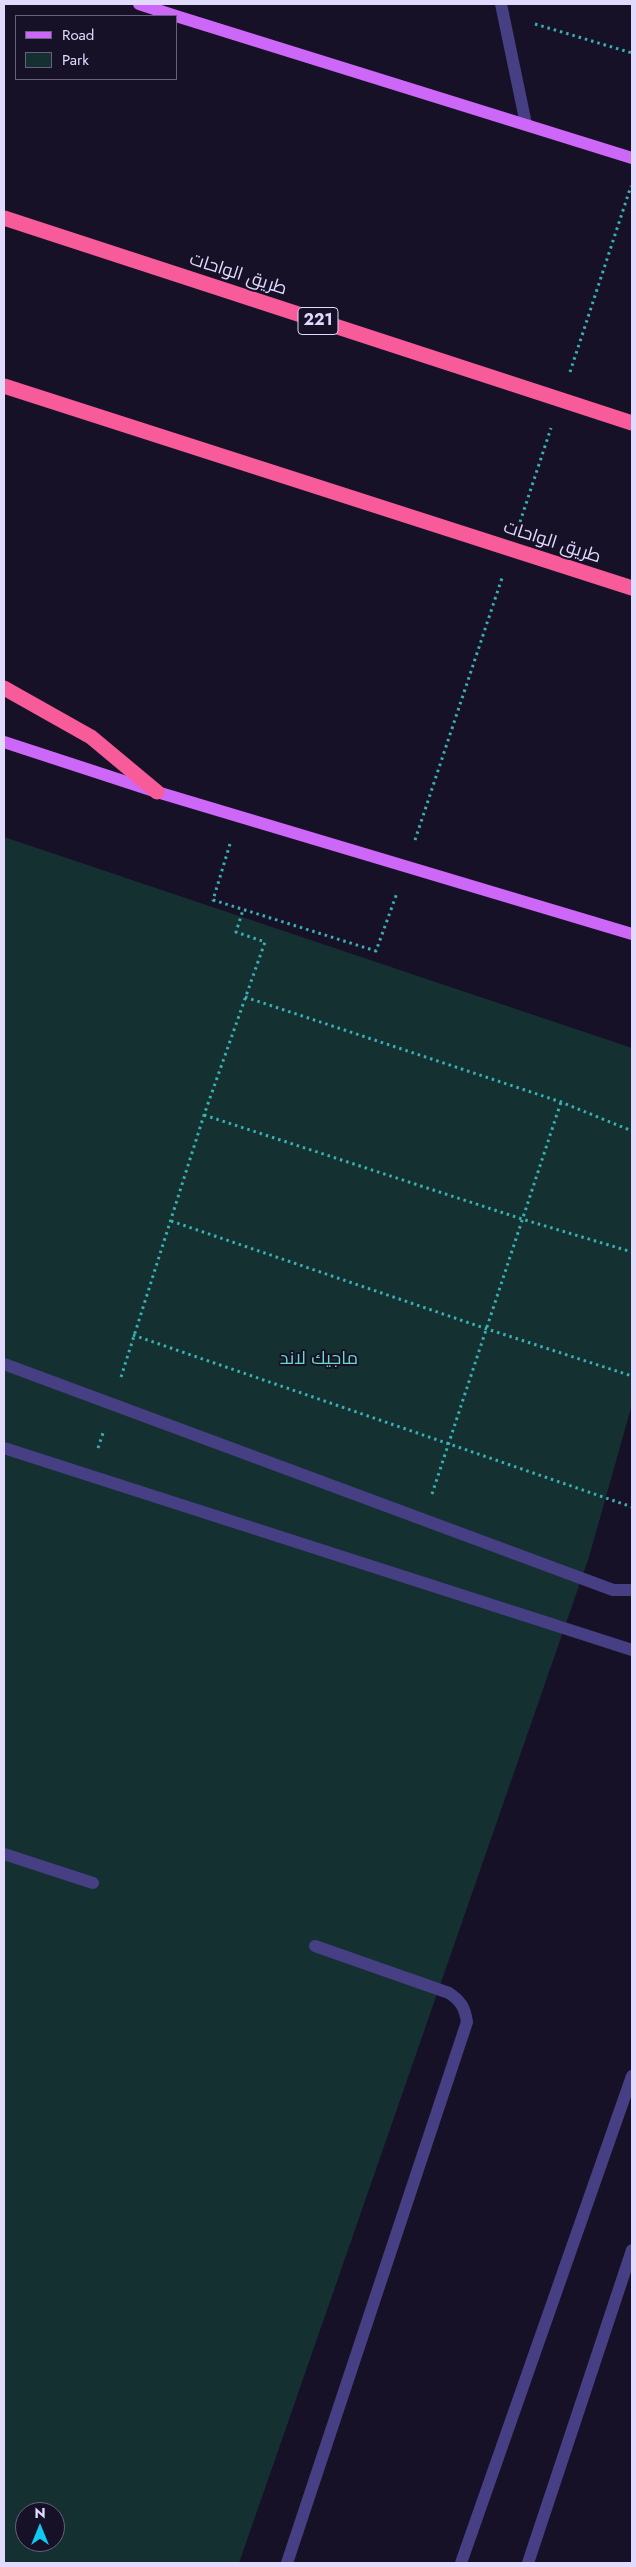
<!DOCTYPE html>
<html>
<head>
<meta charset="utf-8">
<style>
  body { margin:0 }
  #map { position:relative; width:636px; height:2567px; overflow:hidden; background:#171128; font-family:Jost,sans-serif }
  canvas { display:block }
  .frame { position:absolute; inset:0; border:5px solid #e1dafd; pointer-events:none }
  .legend { position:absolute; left:15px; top:15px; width:162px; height:65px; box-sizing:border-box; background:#171128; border:1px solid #68617d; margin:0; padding:6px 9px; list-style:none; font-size:15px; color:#e1dafd }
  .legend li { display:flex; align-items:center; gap:10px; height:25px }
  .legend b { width:25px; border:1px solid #68617d }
  .north { position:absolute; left:15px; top:2502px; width:50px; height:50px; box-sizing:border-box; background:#171128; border:1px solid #68617d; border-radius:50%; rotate:0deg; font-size:14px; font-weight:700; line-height:20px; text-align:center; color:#e1dafd }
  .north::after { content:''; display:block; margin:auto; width:18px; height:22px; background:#10c9f3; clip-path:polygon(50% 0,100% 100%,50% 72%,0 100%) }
</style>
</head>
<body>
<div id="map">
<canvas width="636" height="2567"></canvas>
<div class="frame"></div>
<ul class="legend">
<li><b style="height:6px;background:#cd67f7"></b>Road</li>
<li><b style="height:14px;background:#153031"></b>Park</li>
</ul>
<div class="north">N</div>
</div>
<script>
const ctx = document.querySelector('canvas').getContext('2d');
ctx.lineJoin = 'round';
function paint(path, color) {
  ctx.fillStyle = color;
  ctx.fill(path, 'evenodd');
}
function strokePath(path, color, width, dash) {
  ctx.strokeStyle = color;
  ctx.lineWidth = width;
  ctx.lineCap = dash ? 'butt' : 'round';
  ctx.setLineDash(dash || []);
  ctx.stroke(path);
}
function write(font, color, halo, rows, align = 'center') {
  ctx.font = font + ' Jost,Cairo,sans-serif';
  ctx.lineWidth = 4;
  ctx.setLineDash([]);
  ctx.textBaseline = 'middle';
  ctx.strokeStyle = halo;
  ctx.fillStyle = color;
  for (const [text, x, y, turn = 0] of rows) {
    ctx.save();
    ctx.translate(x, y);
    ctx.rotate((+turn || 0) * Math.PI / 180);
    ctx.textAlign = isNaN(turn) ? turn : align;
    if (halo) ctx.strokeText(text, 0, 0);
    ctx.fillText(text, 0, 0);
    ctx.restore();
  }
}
const green = new Path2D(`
  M4,837L632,1048V1404L589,1557L239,2563H4ZM25,2512H55V2542H25Z`);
const path = new Path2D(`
  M535,24L632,53
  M570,372L631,186
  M520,522L551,428
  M415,840L502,578
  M230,844L213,900L376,951L397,893
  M245,997L561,1102L632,1131
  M204,1115L522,1219L632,1252
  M171,1221L487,1329L632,1376
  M133,1335L632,1507
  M121,1377L204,1115L265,942L236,932L243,910
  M98,1448L104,1430
  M432,1494L561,1102`);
const minor = new Path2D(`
  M501,4L526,124
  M4,1364L613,1590H632
  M4,1448L632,1650
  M4,1854L93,1883
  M287,2563L467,2022C465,2008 461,2001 449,1993L315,1946
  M461,2563L632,2076
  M528,2563L632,2250`);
const major = new Path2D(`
  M139,4L176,16
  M176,16L632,158
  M4,742L157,792L632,934`);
const highway = new Path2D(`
  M4,218L632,423
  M4,386L632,588
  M4,688L91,737L157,792`);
const shields = [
  [318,321,40]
];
const shieldNames = [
  ["221",318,321]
];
const streetNames = [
  ["طريق الواحات",238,275,18],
  ["طريق الواحات",552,543,18]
];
const parkNames = [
  ["ماجيك لاند",319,1360]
];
paint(green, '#153031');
strokePath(path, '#37b1b4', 3, [2.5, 4]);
strokePath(minor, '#473f84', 12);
strokePath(major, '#cd67f7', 12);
strokePath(highway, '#f75b99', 15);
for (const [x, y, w] of shields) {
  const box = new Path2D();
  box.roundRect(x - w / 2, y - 13.5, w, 27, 4);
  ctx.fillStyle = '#171128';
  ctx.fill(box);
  strokePath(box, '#e1dafd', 1);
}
write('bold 16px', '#e1dafd', null, shieldNames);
write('18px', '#e1dafd', '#171128', streetNames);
write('18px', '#68dac7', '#171128', parkNames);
</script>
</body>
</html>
